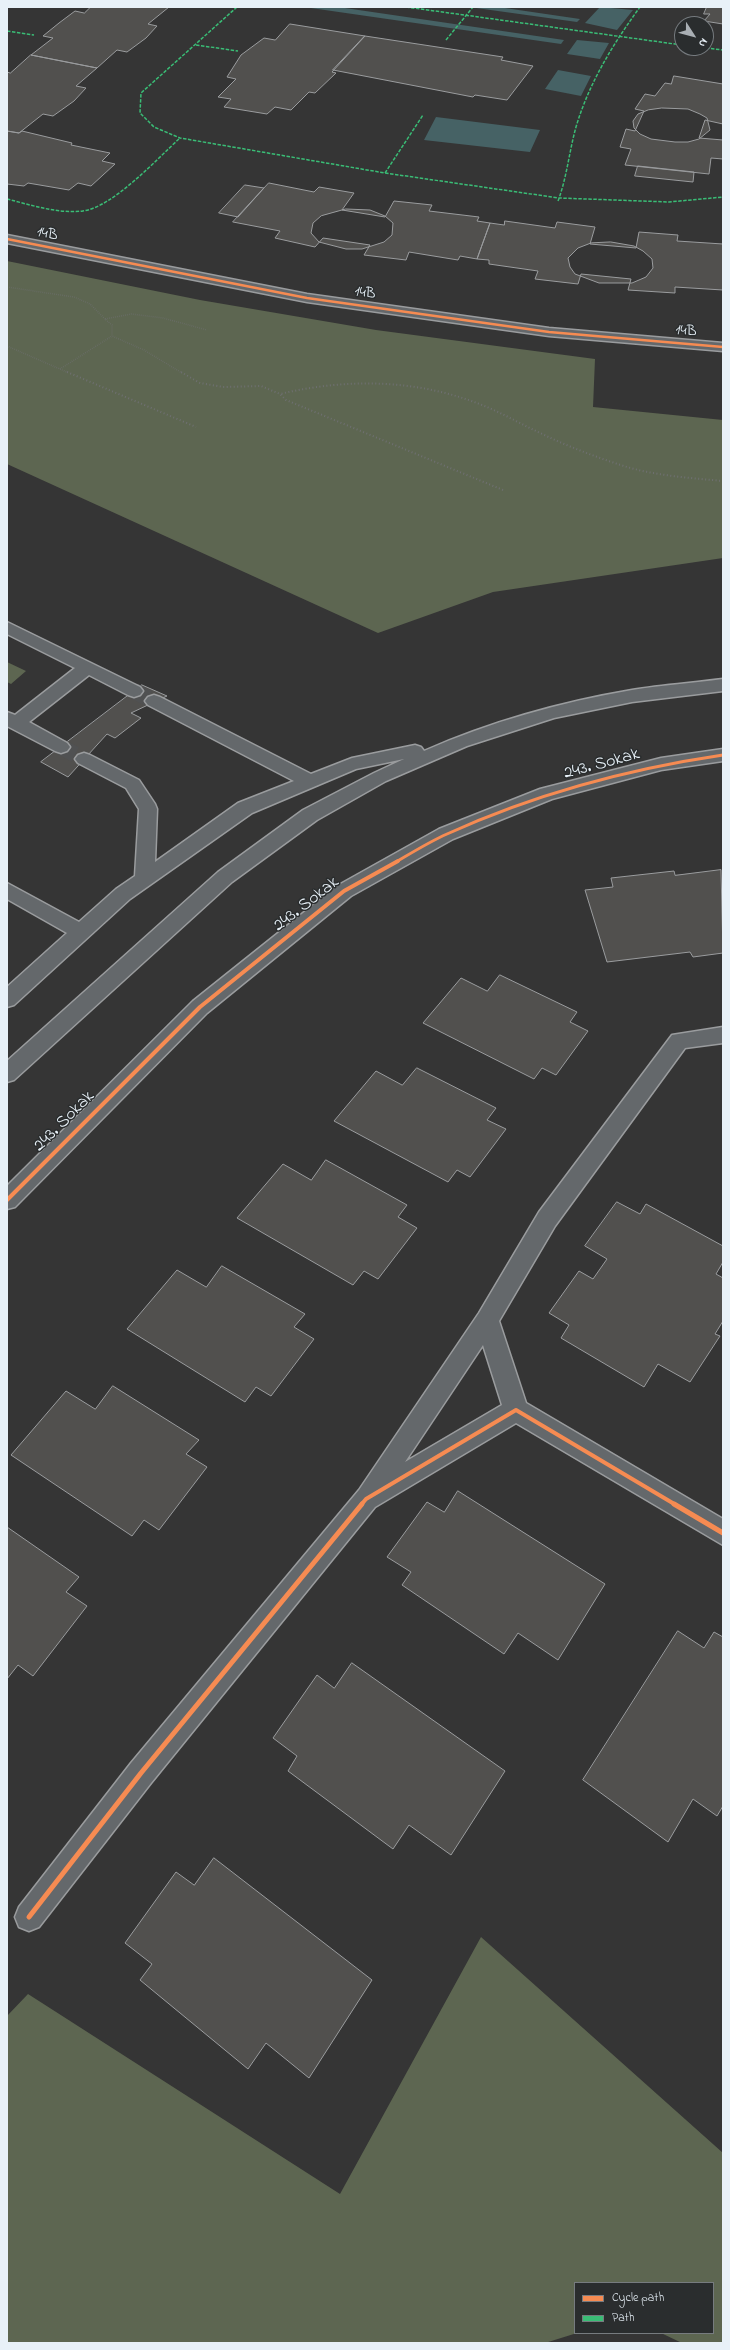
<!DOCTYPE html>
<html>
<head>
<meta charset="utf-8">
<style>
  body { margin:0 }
  #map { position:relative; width:730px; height:2350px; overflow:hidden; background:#353535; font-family:"Indie Flower",sans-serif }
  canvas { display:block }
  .frame { position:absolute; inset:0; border:8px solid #e8f1f8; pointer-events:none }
  .legend { position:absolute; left:574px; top:2282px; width:140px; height:52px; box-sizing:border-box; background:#2a2d2e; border:1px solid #767b7f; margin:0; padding:5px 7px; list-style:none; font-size:12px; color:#e8f1f8 }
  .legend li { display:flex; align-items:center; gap:8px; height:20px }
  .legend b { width:20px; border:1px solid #767b7f }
  .north { position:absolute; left:674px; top:16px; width:40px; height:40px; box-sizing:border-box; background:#2a2d2e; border:1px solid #767b7f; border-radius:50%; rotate:126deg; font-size:11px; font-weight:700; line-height:16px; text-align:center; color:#e8f1f8 }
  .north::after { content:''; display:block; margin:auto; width:14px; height:18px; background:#a9afb4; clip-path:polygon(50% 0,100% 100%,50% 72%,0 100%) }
</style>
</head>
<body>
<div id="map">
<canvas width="730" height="2350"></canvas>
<div class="frame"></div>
<ul class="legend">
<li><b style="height:5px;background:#f68b52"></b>Cycle path</li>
<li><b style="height:5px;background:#3abd76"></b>Path</li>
</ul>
<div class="north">N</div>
</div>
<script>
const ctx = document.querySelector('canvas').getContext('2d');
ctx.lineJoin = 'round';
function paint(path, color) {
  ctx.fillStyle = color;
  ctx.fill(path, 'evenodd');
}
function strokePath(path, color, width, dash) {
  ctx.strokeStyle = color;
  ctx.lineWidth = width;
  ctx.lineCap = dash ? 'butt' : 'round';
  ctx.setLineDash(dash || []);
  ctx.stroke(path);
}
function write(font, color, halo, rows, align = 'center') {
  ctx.font = font + ' "Indie Flower",sans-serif';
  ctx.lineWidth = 3;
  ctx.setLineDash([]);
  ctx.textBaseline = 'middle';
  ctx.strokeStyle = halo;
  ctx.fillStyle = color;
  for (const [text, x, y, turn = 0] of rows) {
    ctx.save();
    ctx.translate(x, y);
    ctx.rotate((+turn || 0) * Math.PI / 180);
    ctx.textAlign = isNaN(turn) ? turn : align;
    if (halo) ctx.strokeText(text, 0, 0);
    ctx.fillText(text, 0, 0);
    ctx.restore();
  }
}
const green = new Path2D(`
  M7,261L200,300L376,330L595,359L593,407L723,420V558L493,592L378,633L7,464Z
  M7,662L26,671L11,684L7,682Z
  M481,1937L723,2153V2343H682L661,2333H713V2283H575V2333H577L545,2343H7V2016L28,1994L340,2194Z`);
const water = new Path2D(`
  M304,7H338L564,40L561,44Z
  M469,7H498L580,19L577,22Z
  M600,7L633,10L617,30L585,23Z
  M577,40L609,43L600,59L567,54Z
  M558,70L591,76L581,96L545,89Z
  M436,117L540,130L530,152L424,140Z`);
const building = new Path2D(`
  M91,7H169L148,24L157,26L146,38L127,52L117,50L97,68L31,55L53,38L43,36L59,23L75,11L84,13Z
  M707,7H723V24L704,21L710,14H704Z
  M290,24L365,36L332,72L336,73L315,93L309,92L291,110L275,107L267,114L224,107L231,99L218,97L236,79L227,77L241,55L264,38L275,40Z
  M365,36L503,57L501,60L533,66L507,100L475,95L473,97L333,70Z
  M31,55L97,68L76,86L86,88L74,101L53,116L43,114L19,133L7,131V72L10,73Z
  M674,76L723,84V124L705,120L699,138L723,140V159L711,158L709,174L625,165L631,149L620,147L626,129L635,131L644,111L635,109L645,94L655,96L665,83L671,84Z
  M662,108L688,109L700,114L707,118L710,130L699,139L688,142H675L651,139L640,134L634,128L633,121L638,114L648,110Z
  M7,131L19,133L22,131L72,143L71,145L110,153L102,161L115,164L91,186L78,183L69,190L28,183L24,186L7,184Z
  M638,166L694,172L693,182L635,176Z
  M269,183L314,192L319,187L354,193L342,210L385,217L394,201L432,205L429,211L479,217L477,221L490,223L477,259L460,256L458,260L409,252L406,260L364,255L370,245L323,238L315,247L275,238L280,231L233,222Z
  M245,185L264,188L238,217L219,213Z
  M346,209L370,210L385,216L393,223L392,235L384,242L362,249H346L319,242L311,233L313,223L321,216Z
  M505,221L555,228L557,222L595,227L590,244L636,248L639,232L678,235L677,241L723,244V290L675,287V293L628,290L631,279L581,274L578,284L535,279L538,271L489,264V260L477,259L490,223L504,225Z
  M611,242L634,246L643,251L652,259L653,268L646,277L632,283H599L575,274L570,267L568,258L578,248L591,243Z
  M142,685L167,696L131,713L141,718L115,738L107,734L68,777L41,762Z
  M721,870L723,953L693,957L690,952L607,962L585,890L613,887L611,878L674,871L675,875Z
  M500,975L577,1012L570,1022L588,1031L556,1075L542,1068L534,1079L423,1023L461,978L487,991Z
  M417,1068L496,1108L487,1120L506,1129L470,1177L457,1170L448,1182L334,1121L376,1071L402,1085Z
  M326,1160L407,1205L398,1217L417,1228L378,1279L364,1271L353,1285L237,1218L283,1164L311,1180Z
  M617,1202L640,1214L646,1204L723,1246V1262L716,1274L723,1278V1321L715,1334L720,1336L690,1382L658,1364L644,1387L561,1338L569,1325L549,1313L579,1271L593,1279L607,1259L585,1246Z
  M222,1266L305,1314L294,1327L314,1339L271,1396L256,1387L245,1402L127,1329L177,1270L206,1287Z
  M113,1386L199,1440L186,1454L207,1467L159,1530L144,1520L132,1536L11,1455L66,1391L95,1409Z
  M458,1491L605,1584L558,1660L518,1633L504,1654L402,1585L411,1572L387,1557L427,1502L444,1512Z
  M7,1527L79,1577L66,1592L87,1606L33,1676L18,1665L7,1679Z
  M678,1631L704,1648L714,1632L723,1637V1806L717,1816L693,1799L668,1842L583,1780Z
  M352,1663L505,1771L451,1855L409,1825L393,1849L288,1771L297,1756L273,1738L317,1675L334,1688Z
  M214,1858L372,1980L309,2078L266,2043L248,2069L140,1980L152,1964L125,1943L176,1872L194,1885Z`);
const minorTunnel = new Path2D(`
  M134,691L154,701
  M61,747L84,759`);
const pathFar1 = new Path2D(`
  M7,287L74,297L90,304L105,319
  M7,346L69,373
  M60,369L112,336
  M182,373L144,350L112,336V325L105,319L131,314L163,318L207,330`);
const path = new Path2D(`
  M67,372L196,427
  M181,372L200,383L223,387L261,386L280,394
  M503,490L286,400L280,394C347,378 417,379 482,405C500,412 517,422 534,430C564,445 595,457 627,467C658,476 691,478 723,481`);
const minor = new Path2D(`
  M7,235L307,294L549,328L723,343V351L549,336L307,302L7,243Z
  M7,622L140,687L143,691L140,695L134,697L128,695L89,675L29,722L67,743L70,747L67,751L61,753L55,751L7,726V712L15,715L75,668L7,634Z
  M723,679V691L632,702L554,718L467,746L386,781L317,820L232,882L14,1080L7,1082V1061L218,872L303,810L374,773L404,759L356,769L252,813L130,899L14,1005L7,1007V987L67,933L7,899V883L79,922L116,889L135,876L139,809L126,788L78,763L75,759L78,755L84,753L90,755L139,780L155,804L157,809L155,862L238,803L294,781L148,705L145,701L148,697L154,695L160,697L311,774L352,758L415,745L421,747L424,751C490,722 561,702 632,690C662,685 693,683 723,679Z
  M723,749V761L661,770L552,799L453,839L351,896L207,1013L15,1207L7,1209V1186L193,1001L337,886L439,829L540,789L661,758Z
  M723,1027V1043L685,1048L555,1226L499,1321L526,1403L723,1519V1545L516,1423L375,1507L151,1783L39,1927L29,1931L19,1927L15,1917L19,1907L131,1763L359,1490L479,1313L539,1212L672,1035ZM483,1345L502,1405L405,1462Z`);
const quiet = new Path2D(`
  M237,7L141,93L140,113L154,127L180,138L385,173L559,198L669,202L723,197
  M406,7L682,45
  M7,31L34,35
  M446,40L473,7
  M196,45L238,51
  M706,48L723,50
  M385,173L423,115
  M7,199C31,205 58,214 83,211C113,207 157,159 180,138
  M558,201C567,177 569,152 576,127C589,83 613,44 640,7`);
const cyclewayFar3 = new Path2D(`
  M7,239L307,298L549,332L723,347`);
const cyclewayFar2 = new Path2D(`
  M396,862C413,852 429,842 447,834C535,794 628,769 723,755`);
const cyclewayFar1 = new Path2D(`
  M7,1200L200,1007L344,891L398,861
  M361,1505L366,1499L516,1410L676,1505`);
const cycleway = new Path2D(`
  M674,1504L723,1533
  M29,1917L141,1773L362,1504`);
const farStreetnames = [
  ["14B",47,235,12],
  ["14B",365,294,8],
  ["14B",686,332,5]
];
const streetNames = [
  ["243. Sokak",602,765,-15],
  ["243. Sokak",307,905,-38],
  ["243. Sokak",65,1122,-45]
];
paint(green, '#5d6651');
paint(water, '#466265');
paint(building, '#51504e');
strokePath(building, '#9a9c9e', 1);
strokePath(minorTunnel, '#505152', 16, [16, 8]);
strokePath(minor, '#9a9c9e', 3);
strokePath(pathFar1, '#6f7071', 1.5, [0.5, 1.5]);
strokePath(path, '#6f7071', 2, [1, 2.5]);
paint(minor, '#64686b');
strokePath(quiet, '#3abd76', 1.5, [3.5, 1.5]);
strokePath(cyclewayFar3, '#f68b52', 2.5);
strokePath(cyclewayFar2, '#f68b52', 3);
strokePath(cyclewayFar1, '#f68b52', 4);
strokePath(cycleway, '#f68b52', 5);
write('15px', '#e8f1f8', '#2a2d2e', farStreetnames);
write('18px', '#e8f1f8', '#2a2d2e', streetNames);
</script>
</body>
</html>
